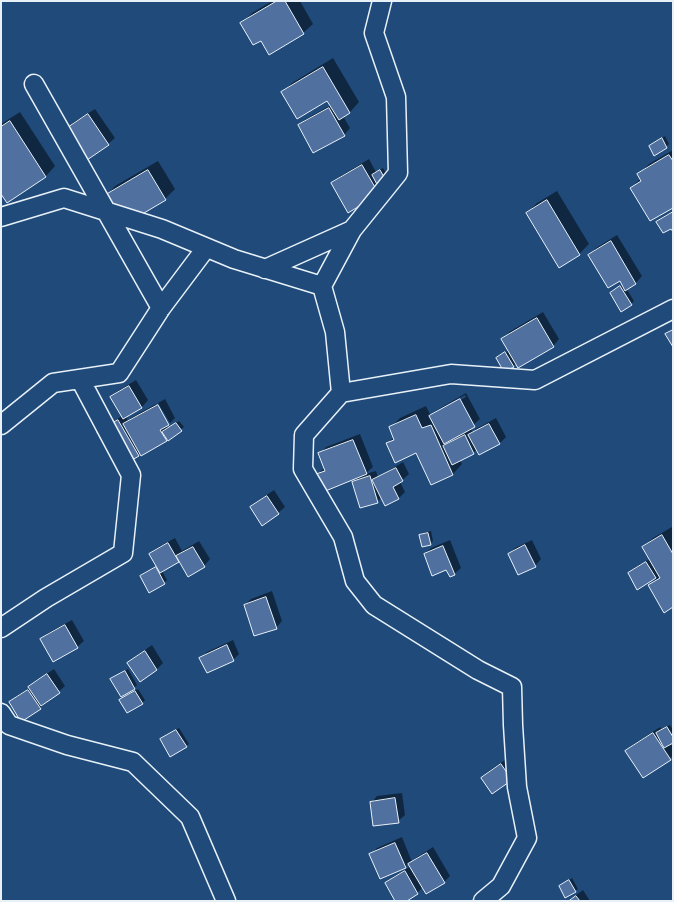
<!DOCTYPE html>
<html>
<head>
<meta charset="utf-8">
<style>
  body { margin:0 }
  #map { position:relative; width:674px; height:902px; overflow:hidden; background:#1f4a7a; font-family:Mali,sans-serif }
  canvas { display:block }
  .frame { position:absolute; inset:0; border:2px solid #e8f1f8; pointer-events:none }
</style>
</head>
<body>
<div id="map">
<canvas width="674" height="902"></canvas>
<div class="frame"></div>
</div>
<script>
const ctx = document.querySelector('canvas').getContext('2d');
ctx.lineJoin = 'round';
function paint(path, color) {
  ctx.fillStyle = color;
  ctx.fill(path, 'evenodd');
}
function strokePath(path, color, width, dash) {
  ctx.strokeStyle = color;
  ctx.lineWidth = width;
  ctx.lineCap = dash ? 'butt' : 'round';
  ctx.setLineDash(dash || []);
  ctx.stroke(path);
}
const shadow = new Path2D(`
  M272,1H300L313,24L303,33L242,23L252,13Z
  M333,58L359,102L350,112L343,116L350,128L344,135L299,125L306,119L331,105L327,99L283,92L292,83Z
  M95,109L115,138L108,144L68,129L74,122Z
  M20,112L55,166L46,176L7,201L1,192V124Z
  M665,136L669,144L666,147L650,146Z
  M673,150V207L631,188L641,178L639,174L649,164Z
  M369,159L376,172L383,168L393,185L383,192L332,183L339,177Z
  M158,161L175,189L165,199L106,196L115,186Z
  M557,191L589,244L579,254L559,266L527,213L537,203Z
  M673,211V229L658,222L664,216Z
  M617,235L642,276L636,283L626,288L634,301L631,304L611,293L623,285L620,280L590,255L596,248Z
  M543,312L559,339L553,346L517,363L513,366L497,358L509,350L503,339L509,332Z
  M136,380L148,400L142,407L126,416L128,421L131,418L156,404L167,424H169L167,425L168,428L179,421L184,427L166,440L141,452L138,455L105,426L122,416L111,397L118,391Z
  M466,393L480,419L470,428L473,432L476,429L496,418L506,437L500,443L480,454L477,449L473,453L460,460L462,464L453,474L432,484L417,451L387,444L394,437L390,428L400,418L426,406L431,416L437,410ZM465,395L466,397L436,414V411Z
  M165,399L175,418L170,423L158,403Z
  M360,434L373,467L365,474L376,471L378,477L403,462L409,474L400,482L405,492L399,498L386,505L382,497L377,502L353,482L360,476L318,474L324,468L320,454L326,447Z
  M274,490L285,507L278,513L251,507L258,501Z
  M672,527L673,528V606L649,585L657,577H656L638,588L629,573L636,567L650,559L643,547L653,538Z
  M431,531L433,541L430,544L420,535L423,533Z
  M175,538L182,551L199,541L210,559L204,566L180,560L162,571L167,580L164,583L144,574L158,566L151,554L157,548Z
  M450,540L461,568L454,574L425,554L431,548Z
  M532,540L541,559L535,566L509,554L515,548Z
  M272,591L282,621L276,628L245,605L251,599Z
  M72,620L84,641L77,647L42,640L48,633Z
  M233,640L239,654L233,660L201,658L207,652Z
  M152,645L163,663L157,669L141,680L129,663L135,657Z
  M54,669L65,686L40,708L10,703L17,696L30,688L36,681Z
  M128,669L137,685L134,688L115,677Z
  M138,689L145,700L142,703L124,697Z
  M670,725L673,730V741L670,743L673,747V756L643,777L627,752L633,745L660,727L661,729Z
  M179,728L189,744L186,746L161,739Z
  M508,758L518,773L483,778L489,771Z
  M402,793L405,815L398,821L371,803L377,796Z
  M402,837L412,862L416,858L433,847L450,876L444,882L423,887L417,893L386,883L393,877L411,866L409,863L405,867L371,854L377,848Z
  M572,878L578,889L575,891L560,886Z
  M583,890L590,901H568Z`);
const building = new Path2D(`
  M277,1H285L304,34L269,55L261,41L253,45L240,23Z
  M323,67L350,113L339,120L327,101L297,119L281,92Z
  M329,108L345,136L313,153L298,125Z
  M88,114L109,145L87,160L66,129Z
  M10,121L46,177L7,203L1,194V127Z
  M662,138L667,148L654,156L649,146Z
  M669,155L673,161V208L650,221L630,188L641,181L637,174Z
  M362,165L379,194L348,213L331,183Z
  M148,170L166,200L122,226L104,196Z
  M380,170L391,189L382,194L372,175Z
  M547,200L580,255L559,268L526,213Z
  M673,212V232L671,229L663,233L656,222Z
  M611,241L636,284L625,291L620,281L608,288L588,255Z
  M620,286L632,305L621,312L610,293Z
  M537,318L554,347L518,368L501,339Z
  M673,330V347L665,334Z
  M505,352L514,367L504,372L496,358Z
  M129,386L142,408L123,419L110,397Z
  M460,399L475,427L444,444L429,416Z
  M158,405L169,425L160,430L167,441L141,456L123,424Z
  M416,415L422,428L431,425L453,475L431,485L416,453L395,463L386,443L394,440L389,427Z
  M118,420L139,456L118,468L97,432Z
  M176,423L182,431L168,441L162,432Z
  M489,424L500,444L479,455L468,435Z
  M465,435L474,454L452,465L443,446Z
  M353,440L367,474L323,492L316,474L325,471L318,453Z
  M396,468L403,481L393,487L399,499L385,506L372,480Z
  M370,476L378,503L360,508L352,482Z
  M267,496L279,514L262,526L250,507Z
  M428,533L431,545L422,547L419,535Z
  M662,535L673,554V607L664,613L648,585L660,578L642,547Z
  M168,543L179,562L160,573L149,554Z
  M525,545L536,567L518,575L508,554Z
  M443,546L455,575L450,577L446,570L432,576L424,554Z
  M193,547L205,567L188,577L176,556Z
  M646,562L656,578L637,590L628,573Z
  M156,567L165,584L149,593L140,576Z
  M266,597L277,629L254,636L244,605Z
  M65,625L78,648L53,662L40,639Z
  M227,645L234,661L207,673L199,658Z
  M145,651L157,670L140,682L127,663Z
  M125,671L135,689L121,697L110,679Z
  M47,674L60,693L41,706L28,687Z
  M28,690L41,709L21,722L9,702Z
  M135,691L143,704L127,713L119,700Z
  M667,727L673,737V743L664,748L656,733Z
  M176,730L187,747L170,757L160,739Z
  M653,733L671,760L643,778L625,751Z
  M501,764L512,780L492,794L481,778Z
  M395,798L399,823L373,826L370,802Z
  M395,843L406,868L380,879L369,854Z
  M427,853L445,883L426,894L408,864Z
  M405,871L418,894L407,901H395L385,883Z
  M569,880L576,892L565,898L559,886Z
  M576,896L580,901H569Z`);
const minor = new Path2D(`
  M382,1L374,33L396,97L398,173L352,230L322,286L335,332L341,393L304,435L303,469L343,537L355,581L374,605L478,670L512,687L513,725L517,787L527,838L501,886L483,901
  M34,84L161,308
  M1,217L64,198L162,229L234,259L322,286
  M265,269L352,230
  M341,393L451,374L535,380L673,309
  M1,425L53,383L119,373L161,308L206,248
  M1,628L46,598L123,553L131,475L80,379
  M1,713L9,725L67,745L133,762L190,817L226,901`);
paint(shadow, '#0007');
paint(building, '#5070a0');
strokePath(building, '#e8f1f8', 1);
strokePath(minor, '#e8f1f8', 21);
strokePath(minor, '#1f4a7a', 18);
</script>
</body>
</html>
